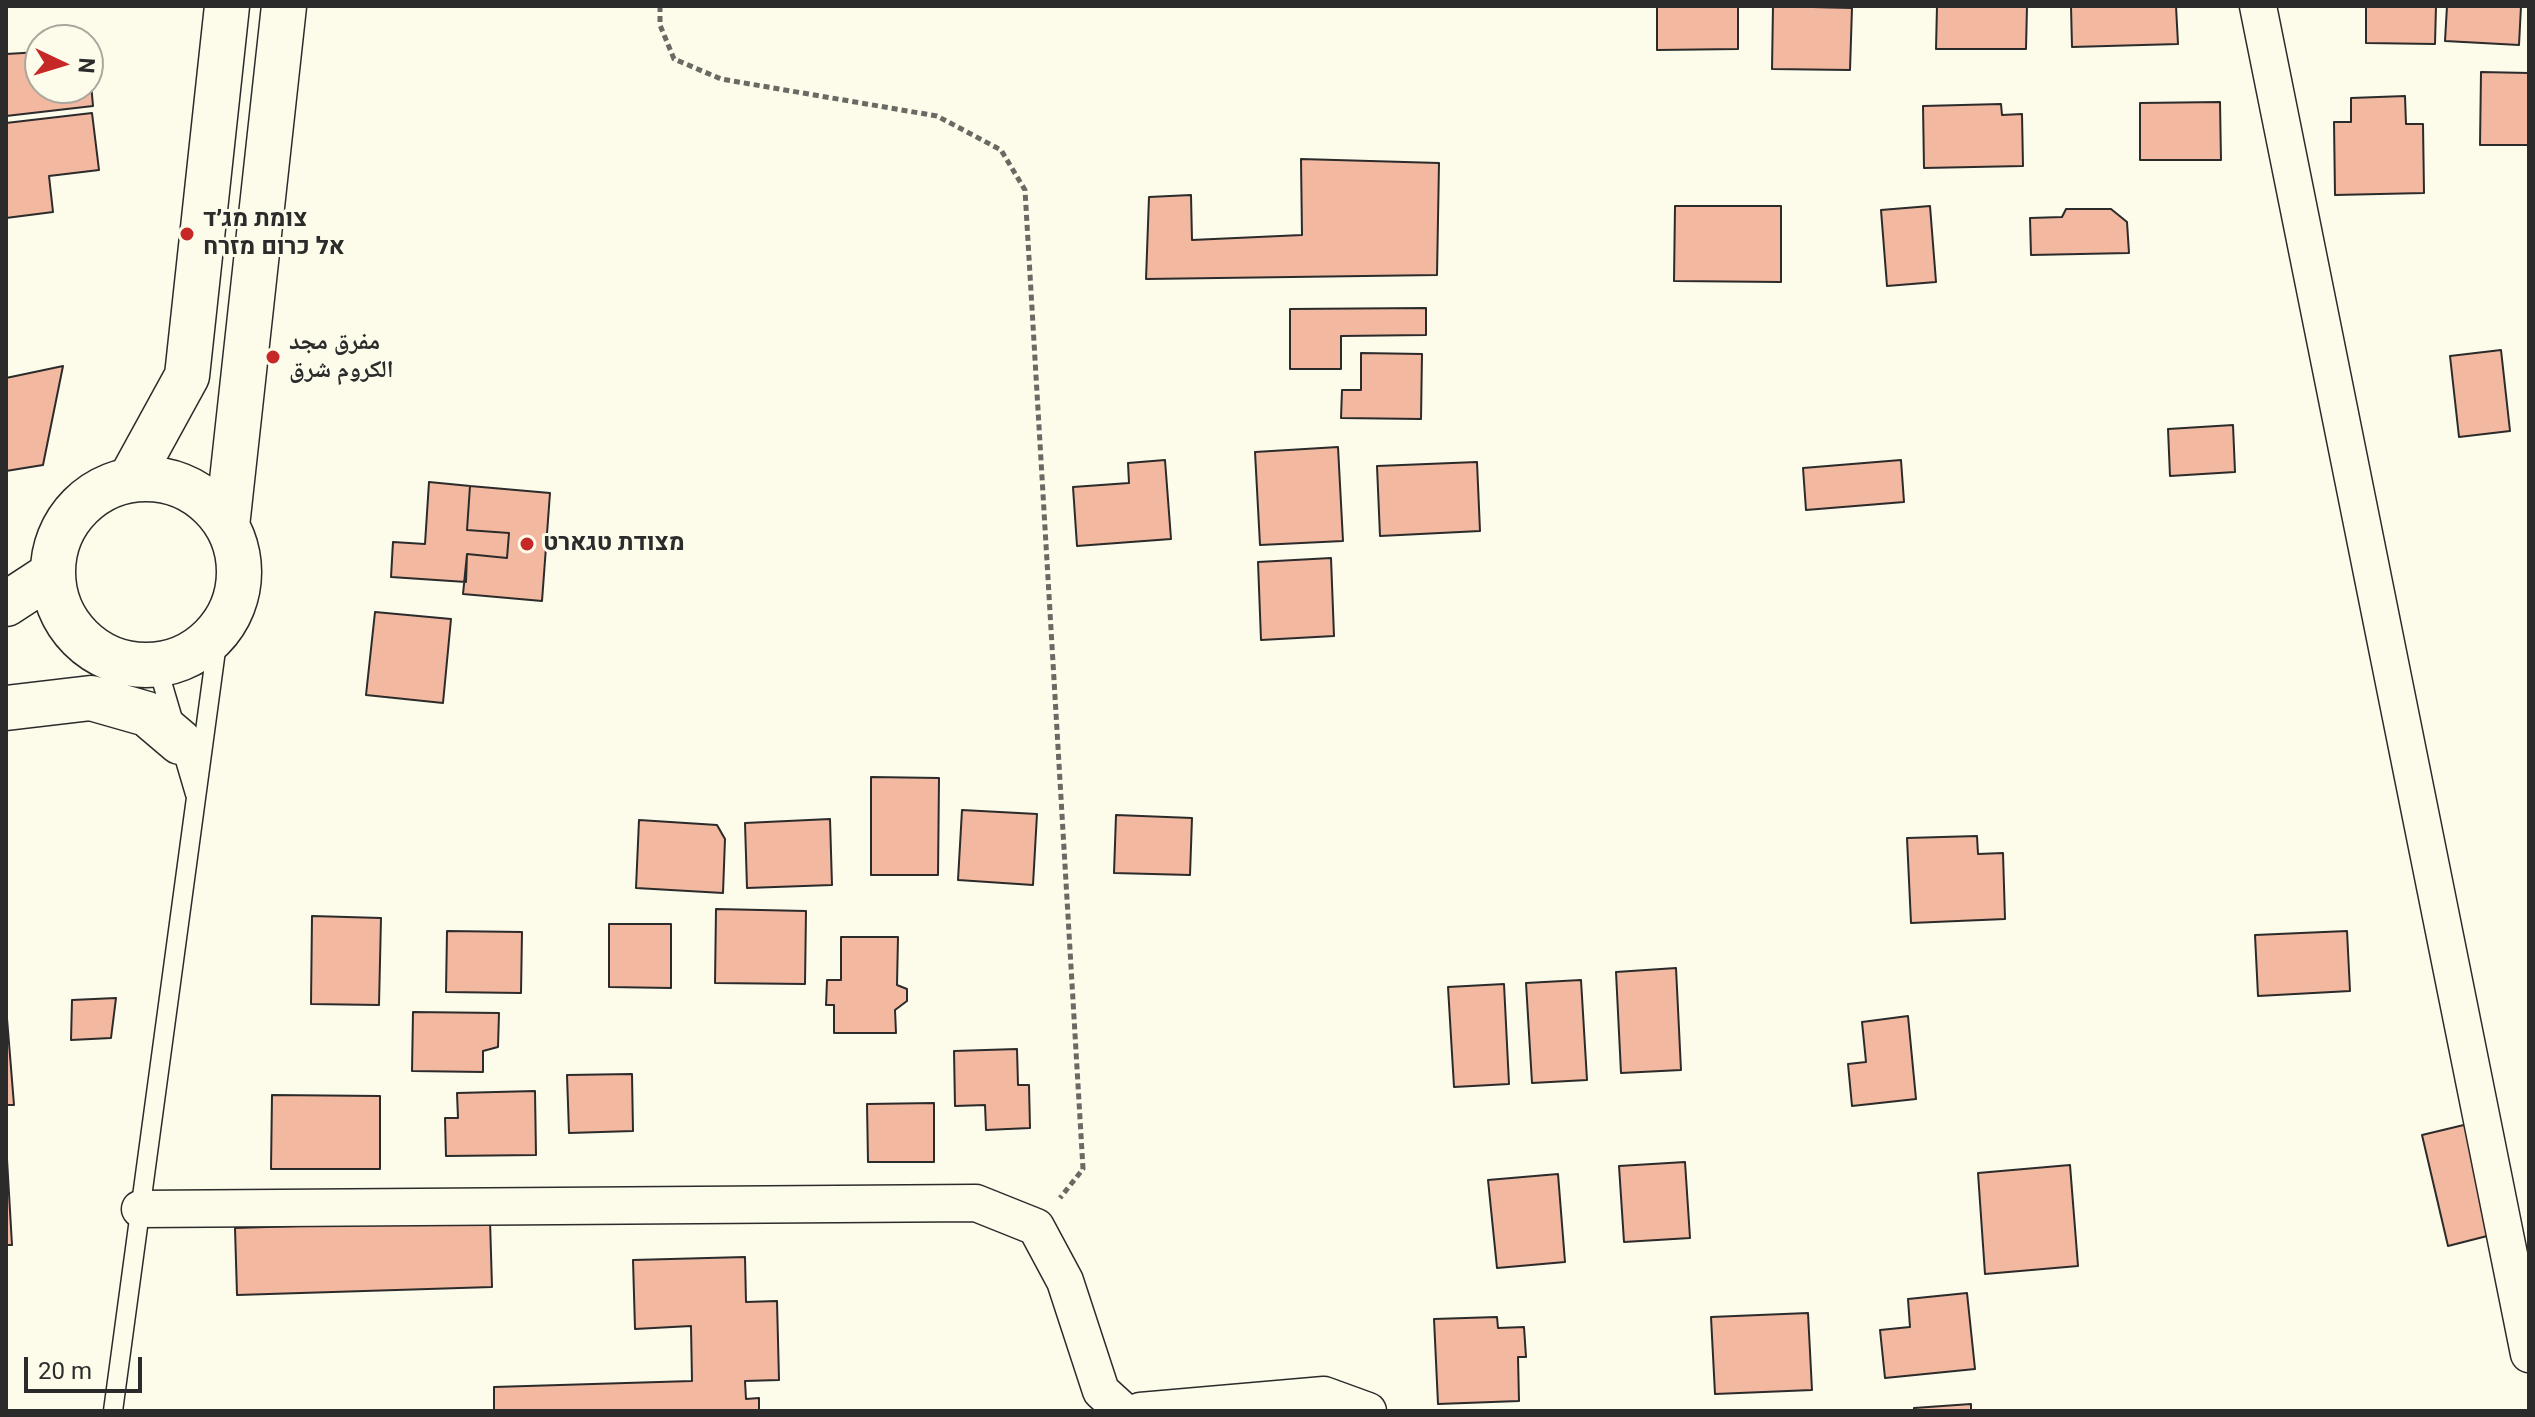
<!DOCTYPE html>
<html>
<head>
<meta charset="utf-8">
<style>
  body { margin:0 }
  #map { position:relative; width:2535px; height:1417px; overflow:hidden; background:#fdfbea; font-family:Roboto,sans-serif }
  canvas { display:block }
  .frame { position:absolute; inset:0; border:8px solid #2b2b2b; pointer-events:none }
  .north { position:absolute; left:24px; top:24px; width:80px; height:80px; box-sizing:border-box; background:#fdfbea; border:2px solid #a9a89e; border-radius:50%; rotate:94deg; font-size:22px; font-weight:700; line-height:32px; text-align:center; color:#2b2b2b }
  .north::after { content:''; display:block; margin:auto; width:28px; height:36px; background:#c62828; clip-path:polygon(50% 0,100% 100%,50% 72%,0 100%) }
  .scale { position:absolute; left:24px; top:1357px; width:118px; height:36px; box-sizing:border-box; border:4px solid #2b2b2b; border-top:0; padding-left:10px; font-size:24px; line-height:28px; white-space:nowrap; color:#2b2b2b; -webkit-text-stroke:6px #fdfbea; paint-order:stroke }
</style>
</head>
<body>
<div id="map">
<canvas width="2535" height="1417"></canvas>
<div class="frame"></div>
<div class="north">N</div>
<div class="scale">20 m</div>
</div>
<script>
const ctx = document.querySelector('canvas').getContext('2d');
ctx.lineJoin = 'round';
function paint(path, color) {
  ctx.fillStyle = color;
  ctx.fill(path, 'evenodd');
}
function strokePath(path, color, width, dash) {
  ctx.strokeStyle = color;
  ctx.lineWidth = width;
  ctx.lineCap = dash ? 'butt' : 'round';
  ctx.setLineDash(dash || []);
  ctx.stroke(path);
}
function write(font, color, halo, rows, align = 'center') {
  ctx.font = font + ' Roboto,"Noto Naskh Arabic",Heebo,sans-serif';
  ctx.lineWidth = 6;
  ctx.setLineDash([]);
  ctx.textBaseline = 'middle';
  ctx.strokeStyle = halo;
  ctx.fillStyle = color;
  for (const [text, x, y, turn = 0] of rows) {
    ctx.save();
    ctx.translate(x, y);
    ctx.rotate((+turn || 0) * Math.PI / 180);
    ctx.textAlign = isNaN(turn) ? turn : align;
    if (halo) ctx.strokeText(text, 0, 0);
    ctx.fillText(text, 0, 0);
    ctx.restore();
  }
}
const building = new Path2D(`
  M1657,6H1738V49L1657,50Z
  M1773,6L1852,8L1850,70L1772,69Z
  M1937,6H2027L2026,49H1936Z
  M2071,6H2176L2178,44L2072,47Z
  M2366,6H2436L2435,44L2366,43Z
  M2447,6H2521L2519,45L2445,41Z
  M88,49L93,106L6,116V54L40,52V88H88Z
  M2481,72L2529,73V145H2480Z
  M2405,96L2406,124H2423L2424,193L2335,195L2334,122H2351V98Z
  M2220,102L2221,160H2140V103Z
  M2001,104L2002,115L2022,114L2023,166L1924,168L1923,106Z
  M92,113L99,170L49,176L53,212L6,218V123Z
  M1301,159L1439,163L1437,275L1146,279L1149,197L1191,195L1192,240L1302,235Z
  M1675,206H1781V282L1674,281Z
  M1930,206L1936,282L1887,286L1881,210Z
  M2066,209H2111L2127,222L2129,253L2031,255L2030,218L2062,217Z
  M1426,308V335L1341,336V369H1290V309Z
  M2501,350L2510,431L2459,437L2450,356Z
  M1361,353L1422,354L1421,419L1341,418L1342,390H1361Z
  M63,366L43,465L6,471V378Z
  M2233,425L2235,472L2170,476L2168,429Z
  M1338,447L1343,541L1260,545L1255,452Z
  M1165,460L1171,539L1077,546L1073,487L1129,483L1128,463Z
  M1901,460L1904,502L1806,510L1803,468Z
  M1477,462L1480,531L1380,536L1377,466Z
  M429,482L470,486L467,530L509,533L507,558L467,554L466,582L391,577L393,542L425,544Z
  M470,486L550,493L542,601L463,594L467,554L507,558L509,533L467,530Z
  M1331,558L1334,636L1261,640L1258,562Z
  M375,612L451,619L443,703L366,695Z
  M871,777L939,778L938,875H871Z
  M962,810L1037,814L1033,885L958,880Z
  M1116,815L1192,818L1190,875L1114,873Z
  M830,819L832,885L747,888L745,823Z
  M639,820L717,825L725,839L723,893L636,888Z
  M1977,836L1978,854L2003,853L2005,919L1911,923L1907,838Z
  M716,909L806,911L805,984L715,983Z
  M312,916L381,918L379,1005L311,1004Z
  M609,924H671V988L609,987Z
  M447,931L522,932L521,993L446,992Z
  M2347,931L2350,991L2258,996L2255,935Z
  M841,937H898L897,985L907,989V1001L895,1010L896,1033H834V1005H826L827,980H841Z
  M1676,968L1681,1070L1621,1073L1616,972Z
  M1581,980L1587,1080L1532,1083L1526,983Z
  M1504,984L1509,1084L1454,1087L1448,987Z
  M116,998L111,1038L71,1040L72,1000Z
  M6,1006L14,1105H6Z
  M413,1012L499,1013L498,1047L483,1051V1072L412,1071Z
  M1908,1016L1916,1099L1852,1106L1848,1064L1866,1062L1862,1022Z
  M1017,1049L1018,1085H1029L1030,1128L986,1130L985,1105L955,1106L954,1051Z
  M632,1074L633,1131L569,1133L567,1075Z
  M535,1091L536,1155L446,1156L445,1118H458L457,1093Z
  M272,1095L380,1096V1169H271Z
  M934,1103V1162H868L867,1104Z
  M2468,1124L2495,1234L2448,1246L2422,1135Z
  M6,1142L12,1245H6Z
  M1685,1162L1690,1238L1624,1242L1619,1166Z
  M2070,1165L2078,1266L1985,1274L1978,1173Z
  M1558,1174L1565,1262L1497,1268L1488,1180Z
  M490,1220L492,1287L237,1295L235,1228Z
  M745,1257L746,1302L777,1301L779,1380L745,1381L746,1399L759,1398V1411H494V1387L692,1381L691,1326L635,1329L633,1260Z
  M1967,1293L1975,1369L1885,1378L1880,1330L1910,1327L1908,1299Z
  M1808,1313L1812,1390L1715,1394L1711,1317Z
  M1497,1317L1498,1328L1524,1327L1526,1357H1518L1519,1401L1438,1404L1434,1319Z
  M1971,1404V1411H1914V1408Z`);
const path = new Path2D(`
  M660,6V25L674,59L721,79L937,116L1001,150L1025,190L1083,1169L1060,1198`);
const service = new Path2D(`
  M157,665L195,794
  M113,1411L219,628`);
const minor = new Path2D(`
  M2258,6L2529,1354
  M140,1209L976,1203L1036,1227L1065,1281L1101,1391L1123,1411
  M1140,1411L1324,1395L1368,1411`);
const tertiary = new Path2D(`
  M53 572a93 93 0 1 1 186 0a93 93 0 1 1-186 0Z
  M130,480L187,376L227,6
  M227,526L284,6
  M6,604L52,574
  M6,708L91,698L147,714L180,742`);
const markers = [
  [187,234,8,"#c62828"],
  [273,357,8,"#c62828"],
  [527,544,8,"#c62828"]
];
const poiNames = [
  ["צומת מג׳ד",203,220],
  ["אל כרום מזרח",203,248],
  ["مفرق مجد",289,343],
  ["الكروم شرق",289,371],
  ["מצודת טגארט",543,544]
];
paint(building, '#f2b8a0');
strokePath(building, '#2b2b2b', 2);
strokePath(service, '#2b2b2b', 21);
strokePath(minor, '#2b2b2b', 39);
strokePath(tertiary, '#2b2b2b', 47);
strokePath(path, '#6a6964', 5, [6, 4]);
strokePath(service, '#fdfbea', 18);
strokePath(minor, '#fdfbea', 36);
strokePath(tertiary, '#fdfbea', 44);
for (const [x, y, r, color] of markers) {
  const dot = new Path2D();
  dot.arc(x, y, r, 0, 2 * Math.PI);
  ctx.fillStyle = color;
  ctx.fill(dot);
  strokePath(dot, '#fdfbea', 3);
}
write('bold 24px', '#2b2b2b', '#fdfbea', poiNames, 'left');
</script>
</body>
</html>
